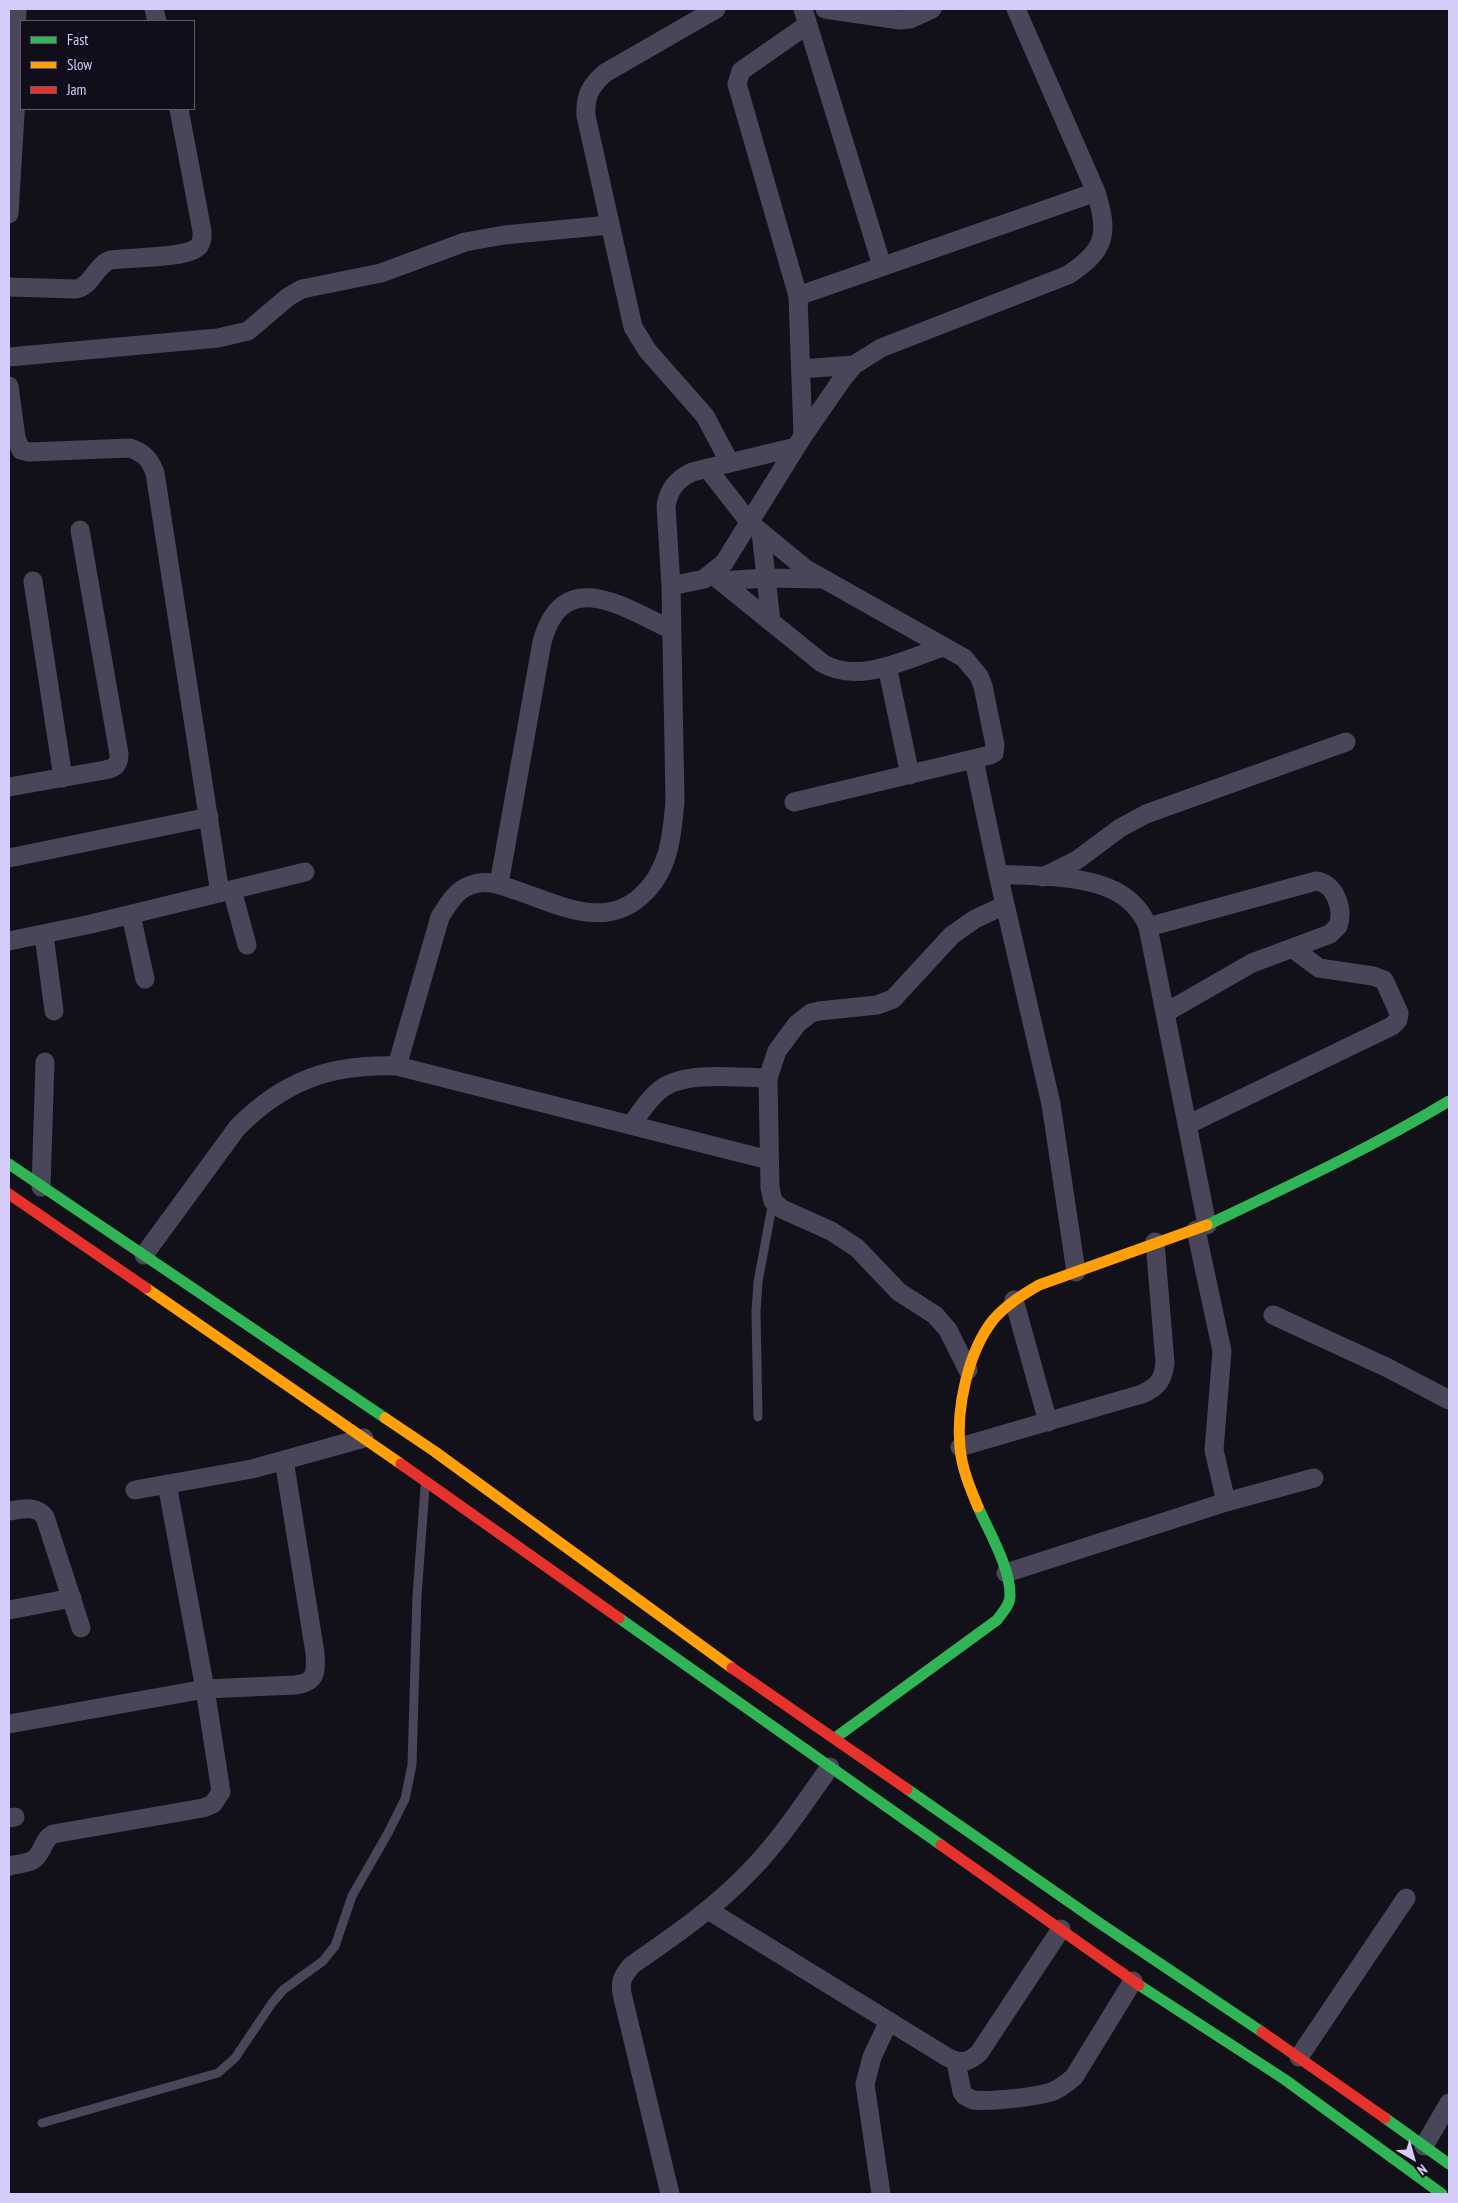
<!DOCTYPE html>
<html>
<head>
<meta charset="utf-8">
<style>
  body { margin:0 }
  #map { position:relative; width:1458px; height:2203px; overflow:hidden; background:#121018; font-family:"PT Sans Narrow",sans-serif }
  canvas { display:block }
  .frame { position:absolute; inset:0; border:10px solid #d6ccfa; pointer-events:none }
  .legend { position:absolute; left:20px; top:20px; width:175px; height:90px; box-sizing:border-box; background:#110d1b; border:1px solid #605974; margin:0; padding:6px 9px; list-style:none; font-size:15px; color:#d6ccfa }
  .legend li { display:flex; align-items:center; gap:10px; height:25px }
  .legend b { width:25px; border:1px solid #605974 }
  .north { position:absolute; left:1388px; top:2133px; width:50px; height:50px; -webkit-text-stroke:4px #110d1b; paint-order:stroke; rotate:142deg; font-size:14px; font-weight:700; line-height:20px; text-align:center; color:#d6ccfa }
  .north::after { content:''; display:block; margin:auto; width:18px; height:22px; background:#d6ccfa; clip-path:polygon(50% 0,100% 100%,50% 72%,0 100%) }
</style>
</head>
<body>
<div id="map">
<canvas width="1458" height="2203"></canvas>
<div class="frame"></div>
<ul class="legend">
<li><b style="height:6px;background:#30b455"></b>Fast</li>
<li><b style="height:6px;background:#ff9f0a"></b>Slow</li>
<li><b style="height:6px;background:#e5322d"></b>Jam</li>
</ul>
<div class="north">N</div>
</div>
<script>
const ctx = document.querySelector('canvas').getContext('2d');
ctx.lineJoin = 'round';
function strokePath(path, color, width, dash) {
  ctx.strokeStyle = color;
  ctx.lineWidth = width;
  ctx.lineCap = dash ? 'butt' : 'round';
  ctx.setLineDash(dash || []);
  ctx.stroke(path);
}
const lane = new Path2D(`
  M758,1417L756,1312L758,1282L773,1201
  M42,2123L218,2073L235,2058L272,2003L283,1990L323,1961L330,1952L335,1946L352,1896L388,1833L405,1799L412,1765L417,1596L425,1487`);
const street = new Path2D(`
  M154,9L157,21
  M716,9L605,73C590,86 585,96 586,116L633,327L647,350L705,416L730,463
  M803,9L882,266
  M825,9L900,20L910,19L932,9
  M9,214L16,98L17,9
  M9,287L76,289C92,286 95,266 110,260C129,257 188,259 199,246C203,241 202,236 202,231L179,109
  M798,296L1096,192
  M9,357L218,338L248,331L288,297L302,289L381,273L465,242L504,235L610,225
  M801,369L854,365
  M9,386L16,438L21,450L29,452L130,448C144,453 150,459 155,473L220,893
  M803,436L798,296L737,84L741,71L807,25
  M707,468L750,523L806,569L964,658L979,676L983,686L995,745L994,753L990,755L794,802
  M761,532L771,622
  M712,574L822,663C858,685 907,659 943,647
  M33,581L63,778
  M721,581L766,578L823,579
  M671,586L704,579L724,563L803,436L843,378L854,365L881,348L1068,275C1106,250 1109,234 1096,192L1016,9
  M887,666L910,775
  M974,760L998,874L1051,1104L1076,1272
  M9,787L105,770C115,768 119,765 119,754L80,530
  M9,858L209,817
  M998,874C1048,878 1126,870 1148,927L1207,1225
  M1043,877L1077,860L1120,828L1146,814L1346,742
  M499,884L542,642C563,565 623,607 670,629
  M232,890L247,945
  M131,915L145,979
  M1148,927L1316,881C1335,883 1344,909 1338,926L1330,934L1252,963L1165,1013
  M44,935L54,1011
  M9,941L91,924L305,872
  M397,1066L440,917C448,904 456,890 471,885C486,879 501,885 515,890C555,903 603,930 640,897C669,872 672,837 675,801L671,586L666,506C669,489 676,480 692,472L796,447
  M631,1125C641,1112 650,1096 664,1087C689,1071 739,1078 768,1078
  M1187,1125L1392,1026L1398,1020L1399,1013L1384,980L1373,976L1319,968L1292,948
  M41,1187L45,1062
  M1196,1230L1222,1351L1214,1450L1226,1502
  M144,1255L237,1128C284,1080 331,1064 397,1066L769,1160
  M1014,1300L1048,1422
  M1273,1315L1388,1368L1449,1400
  M968,1370L948,1330L935,1315L899,1292L857,1248L831,1231L782,1209L773,1201L770,1188L768,1078L777,1051L797,1024L811,1013L819,1011L877,1005L893,999L952,935L975,919L1005,905
  M960,1447L1142,1394C1158,1387 1163,1380 1165,1363L1155,1242
  M135,1490L252,1469L364,1438
  M9,1511C22,1509 36,1505 45,1517L81,1628
  M1006,1573L1226,1502L1314,1478
  M9,1610L72,1598
  M9,1724L205,1689L295,1685C317,1682 316,1672 315,1653L284,1460
  M9,1818L15,1817
  M9,1866C16,1864 26,1864 33,1860C43,1854 42,1840 53,1834L203,1808L213,1804L221,1792L205,1689L167,1484
  M708,1910L947,2057C960,2064 968,2063 979,2053L1061,1929
  M1299,2057L1406,1898
  M956,2062L962,2092L965,2096L973,2100C991,2102 1034,2097 1051,2092C1060,2089 1067,2083 1074,2077L1133,1981
  M1424,2146L1449,2103
  M670,2194L623,1998C619,1983 622,1976 632,1965C674,1936 716,1907 751,1870C781,1839 805,1802 830,1767
  M881,2194L865,2084L872,2057L889,2021`);
const fast = new Path2D(`
  M9,1164L385,1418
  M1207,1225C1289,1186 1371,1148 1449,1101
  M619,1618L941,1845
  M835,1738L997,1620C1002,1613 1010,1605 1010,1596C1011,1569 989,1532 978,1507
  M907,1789L1098,1922L1262,2032
  M1139,1985L1284,2079L1442,2194
  M1385,2118L1449,2164`);
const slow = new Path2D(`
  M146,1288L401,1464
  M385,1418L434,1451L732,1668
  M978,1507C970,1488 962,1469 960,1448C956,1408 968,1352 993,1320C1006,1305 1022,1295 1039,1285L1207,1225`);
const jam = new Path2D(`
  M9,1194L146,1288
  M401,1464L619,1618
  M732,1668L907,1789
  M941,1845L1139,1985
  M1262,2032L1385,2118`);
strokePath(lane, '#484658', 9);
strokePath(street, '#484658', 19);
strokePath(fast, '#30b455', 11);
strokePath(slow, '#ff9f0a', 11);
strokePath(jam, '#e5322d', 11);
</script>
</body>
</html>
